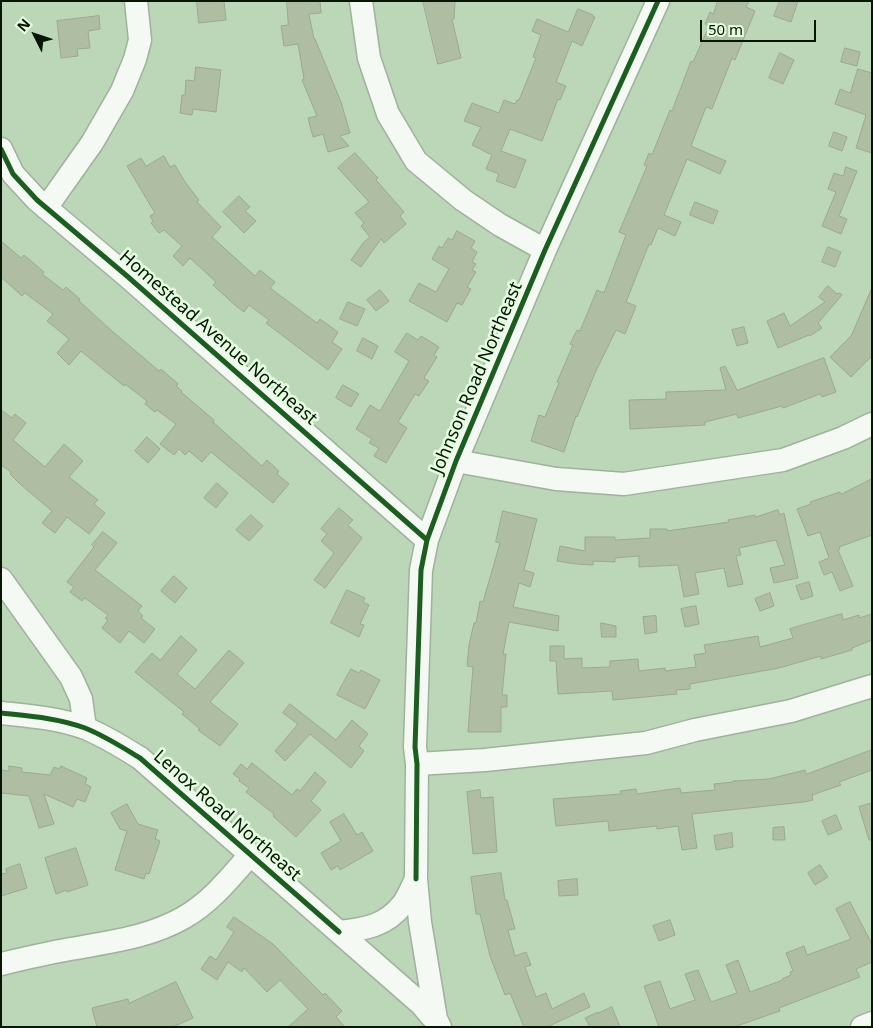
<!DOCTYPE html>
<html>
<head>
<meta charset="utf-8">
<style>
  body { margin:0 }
  #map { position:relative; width:873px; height:1028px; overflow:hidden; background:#bcd6b8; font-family:"Noto Sans",sans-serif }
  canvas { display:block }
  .frame { position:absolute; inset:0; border:2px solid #061603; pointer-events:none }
  .north { position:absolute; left:10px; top:10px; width:50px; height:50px; -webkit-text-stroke:4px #e5fde0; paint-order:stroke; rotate:311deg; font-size:14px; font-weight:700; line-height:20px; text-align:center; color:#061603 }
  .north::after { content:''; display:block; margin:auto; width:18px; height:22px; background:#061603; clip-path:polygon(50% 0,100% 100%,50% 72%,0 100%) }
  .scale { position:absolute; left:700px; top:20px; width:116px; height:22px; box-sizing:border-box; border:2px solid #061603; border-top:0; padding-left:6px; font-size:15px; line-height:18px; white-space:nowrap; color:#061603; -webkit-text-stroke:4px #e5fde0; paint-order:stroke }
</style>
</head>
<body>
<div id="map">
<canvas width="873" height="1028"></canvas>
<div class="frame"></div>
<div class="north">N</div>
<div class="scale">50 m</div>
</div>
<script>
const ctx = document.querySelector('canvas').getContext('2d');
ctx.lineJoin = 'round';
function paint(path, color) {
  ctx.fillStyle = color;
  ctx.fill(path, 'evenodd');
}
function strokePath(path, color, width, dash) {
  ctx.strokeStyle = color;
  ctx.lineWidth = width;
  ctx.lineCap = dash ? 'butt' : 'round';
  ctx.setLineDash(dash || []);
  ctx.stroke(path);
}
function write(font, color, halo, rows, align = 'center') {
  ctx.font = font + ' "Noto Sans",sans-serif';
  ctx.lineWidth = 5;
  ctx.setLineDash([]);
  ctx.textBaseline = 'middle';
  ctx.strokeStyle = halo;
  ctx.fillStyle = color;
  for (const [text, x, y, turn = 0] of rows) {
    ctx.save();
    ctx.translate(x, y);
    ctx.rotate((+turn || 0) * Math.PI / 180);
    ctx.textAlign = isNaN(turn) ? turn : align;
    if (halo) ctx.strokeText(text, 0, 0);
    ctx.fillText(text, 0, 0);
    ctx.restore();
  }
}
const building = new Path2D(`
  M197,1H224L226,20L199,23Z
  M287,1H320L321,13L309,14L314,39H315L341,102L350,133L340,136L349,146L328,152L323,134L313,137L308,118L317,116L302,80L304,79L298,44L284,46L281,26L288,25Z
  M423,1H455L454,19H452L461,58L438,64Z
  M718,1H749L746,7L755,11L735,60L732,58L712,109L706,107L691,146L726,161L720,174L687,159L664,215L681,222L675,236L658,228L651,245L649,244L626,302L636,306L625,334L616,330L595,373L577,417L576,416L564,452L531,441L539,415L545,417L559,383L557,382L573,345L570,344L577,330L580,331L597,290L604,293L626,235L619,232L647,166L644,165L649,153L652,155L670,110L672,111L691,61L693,62L709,26L705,24L710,12L713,14Z
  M780,1H798L791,22L774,16Z
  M578,9L593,15V17H595L582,46L572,41L556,82L566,86L560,100L558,99L542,141L510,129L501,151L526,160L515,188L496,181L499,174L486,169L492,155L472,145L481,127L464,121L472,103L499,113L504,100L515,104L517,100H519L536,58L533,57L541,35L532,31L537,19L568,32Z
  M99,16L100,29L88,31L90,48L77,49L78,56L61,58L57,21Z
  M845,48L860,52L857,66L841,62Z
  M780,53L794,60L783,84L769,78Z
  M196,67L221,70L216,112L193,109L192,115L180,113L182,95H185L186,80L194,81Z
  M858,69L872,73V153L856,148L866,115L835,104L840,89L850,93Z
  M834,132L847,137L842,151L829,146Z
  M355,153L378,178L376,180L404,212L400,216L406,224L384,243L381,239L361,267L351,260L363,243L370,237L361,226L364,223L355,213L369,202L338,168Z
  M164,156L170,167L175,165L185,182L199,200L197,202L221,227L212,237L255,276L260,270L275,282L270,288L317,323L320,319L338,332L332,342L342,349L328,370L266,323L269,320L249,305L244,312L236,306L213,285L216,282L190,258L183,266L173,256L182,246L164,230L159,233L151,223L153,221L150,216L155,213L127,166L141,158L146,166Z
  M846,167L857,171L839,216L847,219L841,234L822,226L836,192L828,189L834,173L843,176Z
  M239,196L250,207L245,211L256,221L244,233L223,212Z
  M695,202L718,211L713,224L690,215Z
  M457,231L475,241L471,248L477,252L472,262L476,264L472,270L476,272L467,287L471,289L462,305L457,303L447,322L409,301L419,283L436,292L449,269L432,259L439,246L442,248L448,238L452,240Z
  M1,241L21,258L24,255L44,272L42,274L63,290L66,287L80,299L79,301L112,331L159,371L161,369L178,384L176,386L182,391L181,392L214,420L213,422L262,466L267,460L279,471L277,474L289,484L273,503L211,452L202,462L189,451L185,455L179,449L174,455L160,444L176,424L157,410L155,412L145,404L147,401L125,384L124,386L81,351L69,365L57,353L69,339L47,321L53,314L25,293L22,296L1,277Z
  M828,247L841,252L835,267L822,262Z
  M828,286L837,294L840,293L842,295L818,323L822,328L810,336L809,335L778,348L767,321L784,313L790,326L825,302L819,297Z
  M872,288V356L851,377L830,357L851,336Z
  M380,290L389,301L376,311L367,300Z
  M348,302L365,309L357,326L340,319Z
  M744,327L748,343L737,346L732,330Z
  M407,333L418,340L421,336L439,347L434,355L437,357L424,378L429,381L419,396L415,394L398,422L407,428L386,463L374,456L379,448L369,443L372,439L356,429L370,405L380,411L409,361L395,352Z
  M363,338L378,346L372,359L357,351Z
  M824,358L836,392L822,397L820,394L783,408L782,406L738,418L737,414L705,422V425L630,429L629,400L666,399V392L726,390L720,368L725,366L737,390Z
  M343,385L359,394L351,407L336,398Z
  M1,410L12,418L15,414L26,423L13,440L45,467L64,444L83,461L69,477L98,500L94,504L105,513L89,534L67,517L55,533L42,523L52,511L20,484L10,474L11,472L1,465Z
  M147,437L160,449L148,463L135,451Z
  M872,479V535L839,547L840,549L838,550L853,586L840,591L832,572L824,575L819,562L829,558L820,532L808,536L797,509L811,504L810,502L840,492L841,494Z
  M217,483L228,493L216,508L204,498Z
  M339,508L353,520L348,525L362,538L325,588L314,580L334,553L321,541L327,534L321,529Z
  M778,510L780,515L784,513L798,578L774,583L770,568L785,565L776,540L739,548L741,555L736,556L743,584L728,587L724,568L695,573L699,594L684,597L678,565L639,567V556L615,558V562L593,561V565L576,564L557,561L560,546L585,551V537H615V540L650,538V529H667V531L729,522L728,520L755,515V517Z
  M503,511L537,519L524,570L534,573L530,587L519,583L513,607L559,616L558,631L509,622L503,654H506L502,695H507V707H501V732H468L473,667L467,666L469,645L474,623H476L480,601L483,602L500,543L496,542Z
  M251,515L263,526L249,541L236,530Z
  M103,532L117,543L95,570L142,606L138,611L143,616L141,618L155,629L144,643L129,631L120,643L102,628L108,620L105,618L108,615L85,598L82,601L70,592L74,587L67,582L94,547L92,545Z
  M174,576L187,588L175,603L161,591Z
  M809,582L813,596L801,600L796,586Z
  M347,590L365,598L363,602L369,605L360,624L364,625L359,637L331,623Z
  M770,593L774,606L760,611L755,599Z
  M696,606L699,624L685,627L681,609Z
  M842,614L843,620L859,615V618L872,614V640L852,648V650L821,659V656L779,668L690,684V689L676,690L677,694L613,700L612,691L558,694L556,661H550V646H564V659L582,658V668L610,667V661L638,659L639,671L665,668V671L696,667L694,655L706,653L704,645L758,636L760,647L793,638L790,629Z
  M656,616L657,632L645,634L643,617Z
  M601,623L616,626V637H602Z
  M181,636L197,650L177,674L195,689L229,650L244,663L210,702L238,724L220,746L198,730L200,729L182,714L184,712L135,672L152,653L160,660Z
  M351,669L359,673L361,670L380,680L365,709L337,695Z
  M290,704L336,740L352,720L368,734L359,746L364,751L351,768L310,734L285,761L275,751L298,724L283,713Z
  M872,750V770L839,782L841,785L812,795L813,800L804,802L692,814L697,848L682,850L678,826L657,829V826L609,831L608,821L556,826L553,799L621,794L620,791L636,789L637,794L680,788L681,793L715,790L714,784L733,782V781L769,779L805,770L806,774Z
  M252,763L292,795L297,789L300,791L315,772L326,782L311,801L321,810L296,837L273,816L274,814L246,792L249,788L239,781L240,779L233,774L241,764L247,769Z
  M9,766L22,768V772L50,775L54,767L59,769L61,766L87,778L85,784L91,787L85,802L77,799L73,807L44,794L54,824L39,828L29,796L1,793V770L9,771Z
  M480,790L481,798L493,797L497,852L473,854L467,792Z
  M872,803V840H869L859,807Z
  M127,804L138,824L158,830L155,839L160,841L149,874L146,873L144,879L115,870L127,831L120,829L111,813Z
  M344,814L357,835L362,832L373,851L340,870L338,866L331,870L321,853L341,841L330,822Z
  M836,815L842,829L828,835L822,821Z
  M784,827L785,840H773V828Z
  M732,833L733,847L716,850L714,836Z
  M76,848L88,885L67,892V890L56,894L45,858Z
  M20,864L27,888L1,896V874L7,873L6,869Z
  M820,865L828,877L815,885L808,873Z
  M501,873L505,900H507L515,929L508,930L515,956L526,952L531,965L525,967L536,997L546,993L552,1009L584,993L590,1007L547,1027H524L510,993L505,995L490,956L480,914H476L471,877Z
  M577,879L578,895L559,896L558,881Z
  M850,902L872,944V962L856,969L860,977L779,1008L780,1011L734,1027H659L644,986L660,981L670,1009L695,1000L685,974L698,970L711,1002L737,993L726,965L738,960L750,992L783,980L782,979L791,975L790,972L793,971L786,953L804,946L807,955L851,939L836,909Z
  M234,917L273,944L323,995L325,993L342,1011L336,1017L345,1027H288L308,1009L280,980L267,992L244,968L242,972L228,962L217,980L201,969L210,956L216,960L234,932L227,927Z
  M670,920L675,935L659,941L653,926Z
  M176,982L193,1018L173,1027H97L92,1008L128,999L129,1003Z
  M612,1007L620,1027H590L585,1018L598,1012V1013Z`);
const minor = new Path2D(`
  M361,1L369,58L388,114L416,161L463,200L500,225L545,250
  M1,149L13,174L37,200L127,276L427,540
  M46,208L92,143L122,91L135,59L140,40L136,1
  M456,461L556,479L624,484L783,460L843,438L872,424
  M1,579L71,677L81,699L85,728
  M1,713C29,716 58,718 85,728C105,736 122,747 140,758L421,1004L432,1017L436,1019
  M417,764L485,760L646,743L695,730L791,711L872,686
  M339,932C365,929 386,926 403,904C408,897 412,887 416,879
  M1,964C26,958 51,952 77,948C114,941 149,937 183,918C211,902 230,878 250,855
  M440,1027L436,1019L420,922L416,879L417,764L415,747L421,570L427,540L456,461L545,250L658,1
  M862,1027L872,1023`);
const cycleway = new Path2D(`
  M1,149L13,174L37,200L127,276L427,540
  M1,713C29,716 58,718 85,728C105,736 122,747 140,758L339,932
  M416,879L417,764L415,747L421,570L427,540L456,461L545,250L658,1`);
const streetNames = [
  ["Homestead Avenue Northeast",218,338,41],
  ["Johnson Road Northeast",477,378,-67],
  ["Lenox Road Northeast",227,816,41]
];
paint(building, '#afbea3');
strokePath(building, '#9aa98f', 1);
strokePath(minor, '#9fb29c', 25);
strokePath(minor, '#f5f9f4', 22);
strokePath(cycleway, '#1b5e20', 5);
write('18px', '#061603', '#e5fde0', streetNames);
</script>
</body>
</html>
